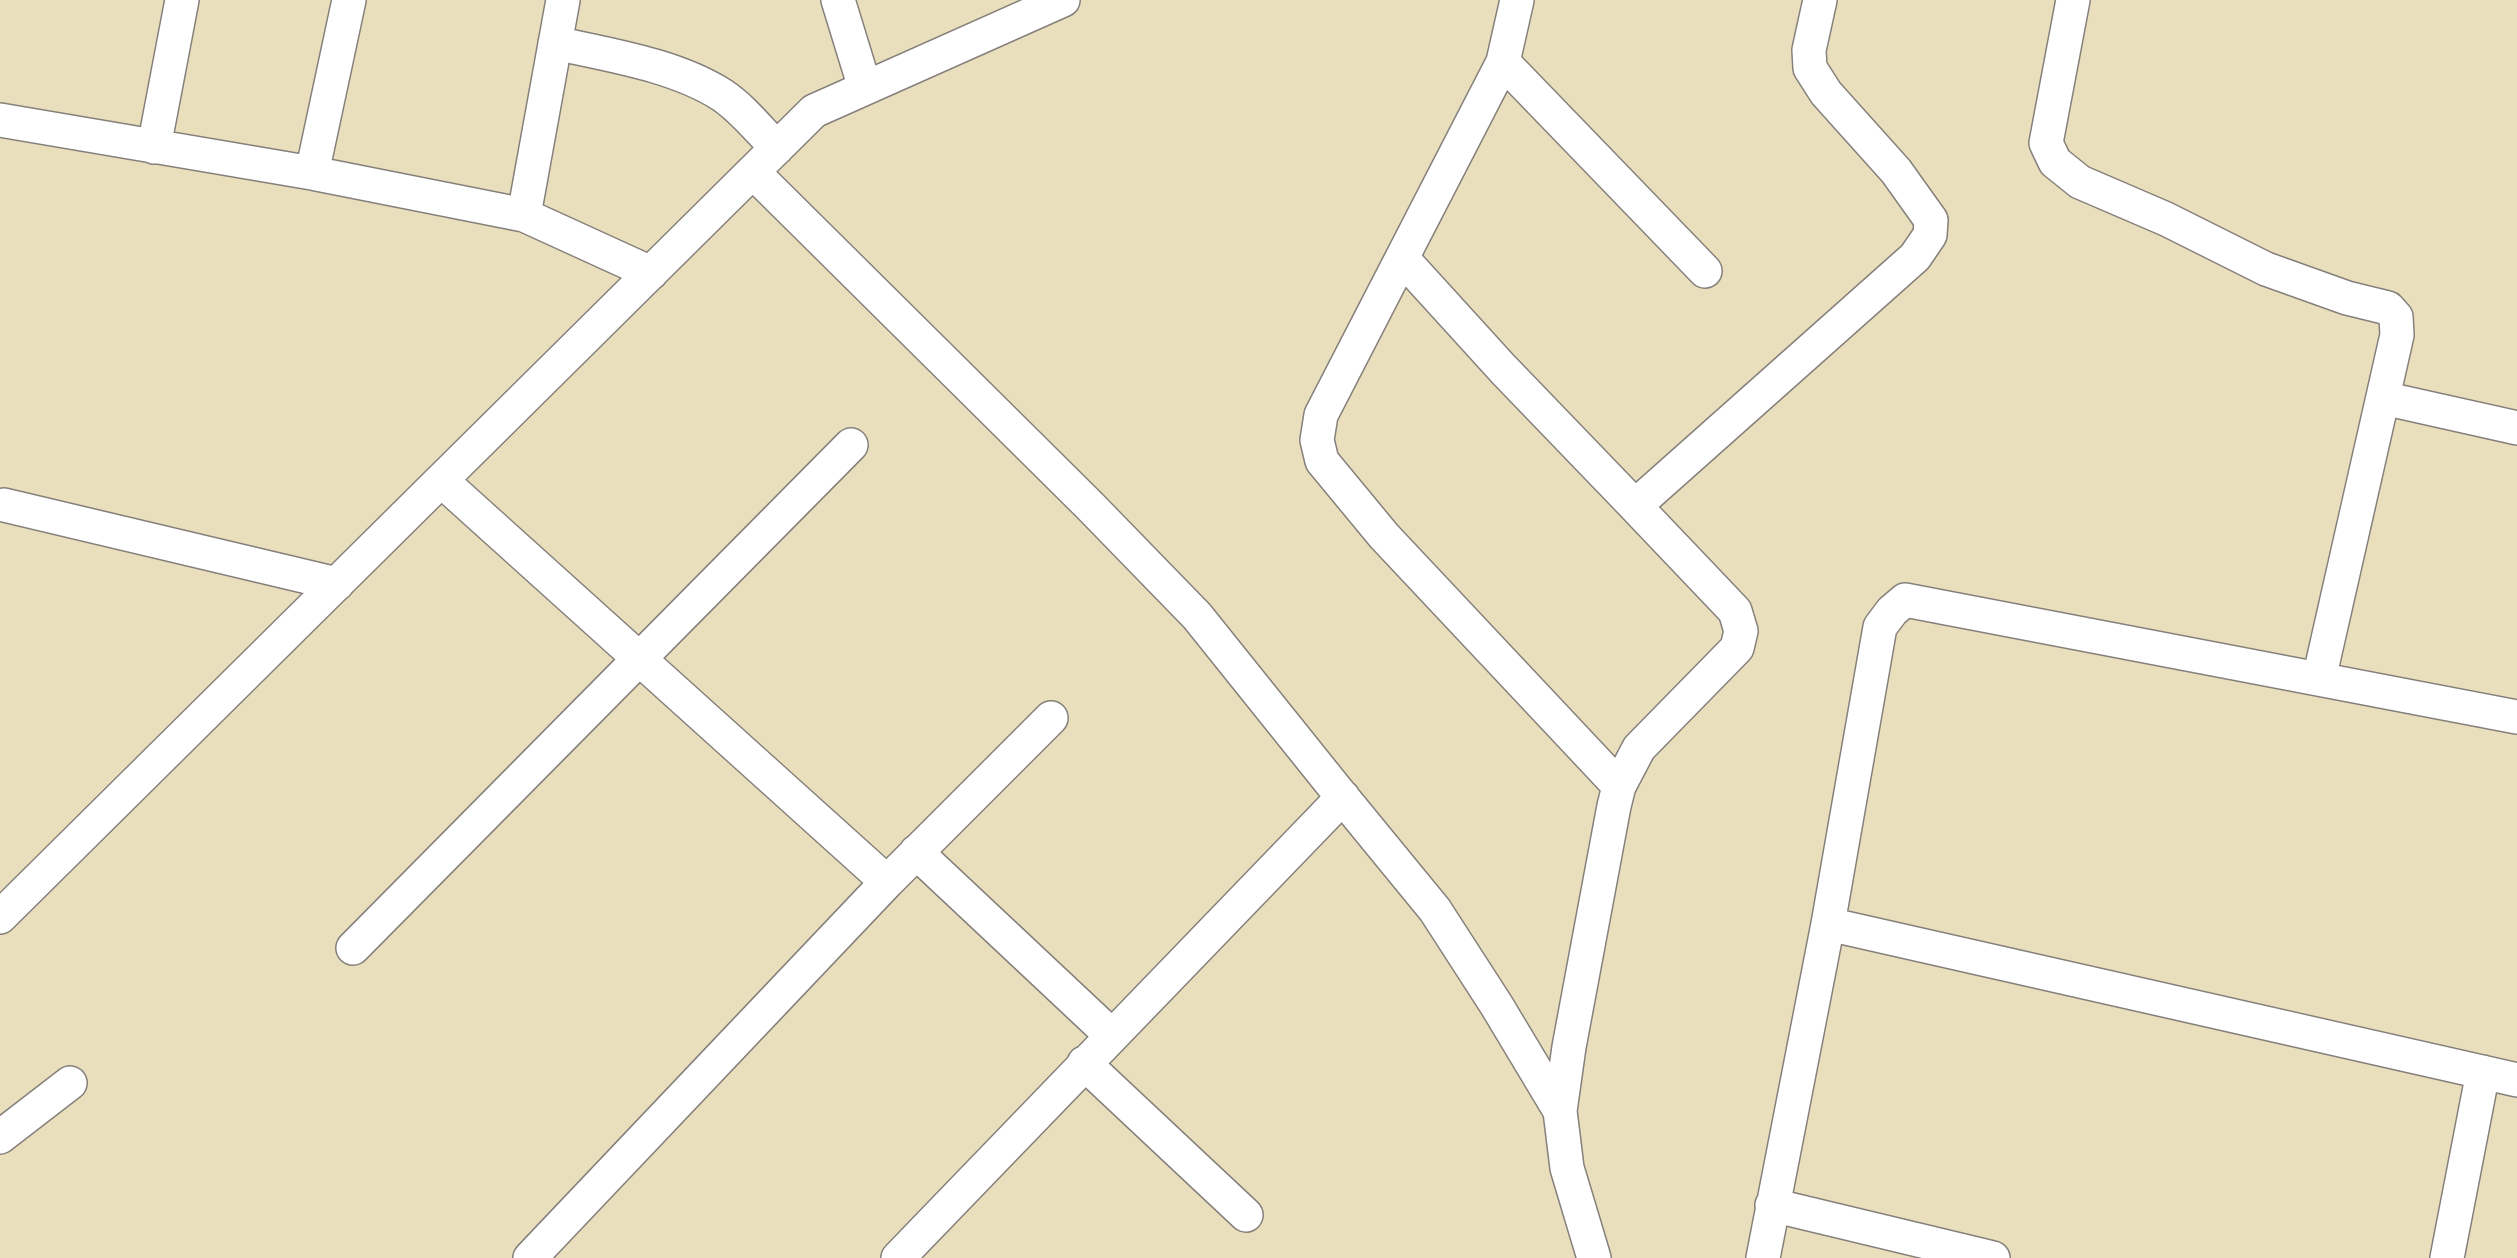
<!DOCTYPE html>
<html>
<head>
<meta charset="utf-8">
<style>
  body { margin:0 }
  canvas { display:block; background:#eadfbc }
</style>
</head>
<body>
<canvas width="2517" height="1258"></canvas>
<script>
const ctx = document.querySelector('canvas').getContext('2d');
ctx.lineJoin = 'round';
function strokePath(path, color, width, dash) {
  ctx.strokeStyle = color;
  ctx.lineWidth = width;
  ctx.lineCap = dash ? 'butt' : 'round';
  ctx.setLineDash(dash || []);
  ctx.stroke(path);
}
const minor = new Path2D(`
  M838,0L865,88
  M1517,0L1503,62L1321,415L1317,440L1322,461L1384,536L1619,786
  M2073,0L2046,143L2055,162L2080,182L2166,219L2266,269L2347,298L2388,308L2396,317L2397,335L2319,679
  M555,43C609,55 675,65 722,95C743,109 759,130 777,148
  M1503,62L1705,271
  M0,120L312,173L524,215L651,273
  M154,147L182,0
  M753,172L1090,506L1197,616L1335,788L1435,910L1497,1006L1560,1111
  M312,173L349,0
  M524,215L563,0
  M1402,258L1503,369L1635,506
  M2383,398L2517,428
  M442,481L887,882
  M4,505L337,584
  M916,852L1111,1035
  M0,917L814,111L1063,0
  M1828,924L2517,1080
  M353,948L851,445
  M1084,1063L1246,1215
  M0,1137L70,1083
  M1772,1205L1993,1258
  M530,1258L887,882L1051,718
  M898,1258L1343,797
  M1594,1258L1567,1168L1560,1111L1569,1047L1614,806L1619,786L1639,748L1737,648L1741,631L1735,611L1635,506L1915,257L1930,235L1931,220L1896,171L1826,93L1810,68L1809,50L1820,0
  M1763,1258L1828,924L1880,627L1892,611L1905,600L2517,717
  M2447,1258L2483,1072`);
strokePath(minor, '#86807c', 36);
strokePath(minor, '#fff', 33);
</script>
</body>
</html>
